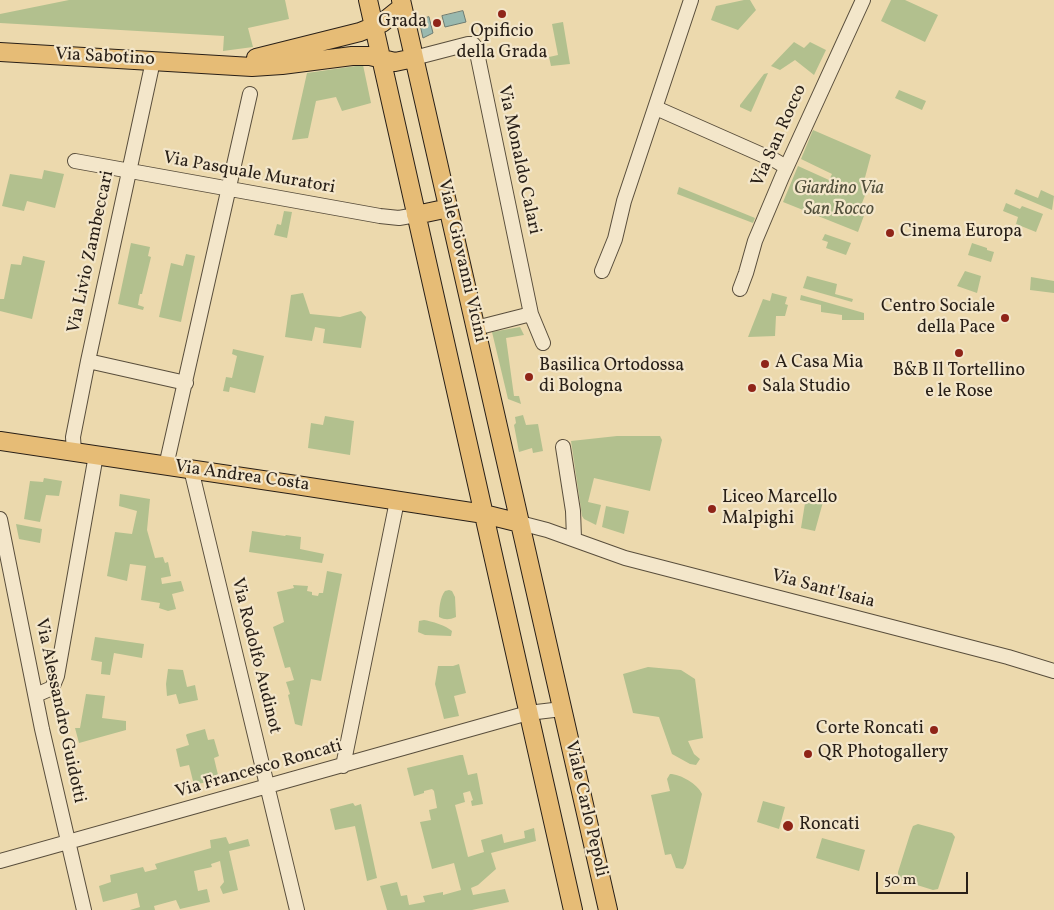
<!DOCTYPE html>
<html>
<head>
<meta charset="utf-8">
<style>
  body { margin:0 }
  #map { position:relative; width:1054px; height:910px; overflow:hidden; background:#ecd9ad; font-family:Vollkorn,serif }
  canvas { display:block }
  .scale { position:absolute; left:876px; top:872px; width:92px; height:22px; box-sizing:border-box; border:2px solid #281f17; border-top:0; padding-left:6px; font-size:15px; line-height:18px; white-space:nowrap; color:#281f17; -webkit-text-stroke:4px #f3e6ca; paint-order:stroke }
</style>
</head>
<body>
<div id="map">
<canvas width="1054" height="910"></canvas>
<div class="scale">50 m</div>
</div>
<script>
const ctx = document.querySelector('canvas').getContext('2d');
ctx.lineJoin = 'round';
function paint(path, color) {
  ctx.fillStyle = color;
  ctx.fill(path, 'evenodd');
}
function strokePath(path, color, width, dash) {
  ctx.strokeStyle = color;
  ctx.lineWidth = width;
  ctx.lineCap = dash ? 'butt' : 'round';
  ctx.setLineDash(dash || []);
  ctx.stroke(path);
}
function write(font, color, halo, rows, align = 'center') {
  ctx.font = font + ' Vollkorn,serif';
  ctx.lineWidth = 4.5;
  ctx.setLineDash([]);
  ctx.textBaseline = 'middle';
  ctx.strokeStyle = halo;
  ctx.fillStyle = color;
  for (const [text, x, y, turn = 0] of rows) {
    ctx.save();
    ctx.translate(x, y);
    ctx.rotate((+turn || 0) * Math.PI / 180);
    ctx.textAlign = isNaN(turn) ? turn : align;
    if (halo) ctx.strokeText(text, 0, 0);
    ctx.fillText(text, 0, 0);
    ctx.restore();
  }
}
const green = new Path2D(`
  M69,0H285L289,19L248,28L253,47L223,51L224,36L0,23V14Z
  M744,0H750L756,10L738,30L711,20L716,6Z
  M891,0H905L938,15L925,42L881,21Z
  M563,22L570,64L551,66L549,57L558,55L552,24Z
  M794,42L804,48L810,42L826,50L814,75L795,60L780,70L771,66Z
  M363,65L371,103L342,111L336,97L316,101L308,138L292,140L307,73Z
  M768,73L751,112L740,107V105L764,74Z
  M899,90L926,101L922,110L895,98Z
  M813,130L871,155L863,185L868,188L860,208L866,210L858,232L783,202L798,166L829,180L832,174L801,159Z
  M44,170L64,174L55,208L27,201L24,211L2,206L10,174L42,179Z
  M679,187L755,218L753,223L677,194Z
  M1016,189L1038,198L1041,190L1054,196L1052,210L1014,194Z
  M1006,203L1020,209L1022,206L1043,214L1036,232L1016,224L1018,217L1003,211Z
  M284,211L292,212L287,238L274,235L277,224L281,225Z
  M825,234L851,243L846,255L826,248L828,242L822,240Z
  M131,243L150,247L148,256L151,257L142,294H140L138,305L144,307L143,310L118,304Z
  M972,243L987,248V250L994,252L991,262L968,255Z
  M186,254L195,256L181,322L159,317L171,263L183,266Z
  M23,256L45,261L32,319L0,311V299H4L11,264L21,265Z
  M965,271L981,276L977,293L957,286Z
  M807,276L837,284L835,294L853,299L852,302L803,288Z
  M1031,277L1054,281V293L1030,290Z
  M303,293L310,314L340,317L361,311L366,317L361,348L323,343L325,329L315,327L312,341L285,337L291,295Z
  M772,293L787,297L785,304L788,305L785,316H776L775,336L748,337L763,299L770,301Z
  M801,295L864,313V320H842V315L821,312V305L800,300Z
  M520,327L524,335L506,338L514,396H519L521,404L508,399L492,332Z
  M233,349L264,356L255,393L230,387L229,392L223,391L226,377L232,378L237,356L232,354Z
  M523,415L526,425L538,424L543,451L533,453L532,448L519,452L514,425L516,423L515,417Z
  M325,416L354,421L350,455L308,448L311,423L323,425Z
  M617,436H660L662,440L650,491L594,478L588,502L601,505L596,525L584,519L582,516L571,441Z
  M44,478L62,481L59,496L46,495L40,522L24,519L30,481L43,482Z
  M120,494L150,499L147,530L155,558L163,557L165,563L168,562L171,576L161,578L162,584L181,581L184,591L172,594L176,609L168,611L159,608L160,603L141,600L146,566L130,564L127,581L107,576L115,532L132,534L137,511L119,506Z
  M806,497L823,502L815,531L801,528Z
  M606,506L629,511L624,534L602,527Z
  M16,524L42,529L40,543L19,539Z
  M252,531L285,536L286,535L301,537L300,549L324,554L322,563L249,552Z
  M327,571L342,574L321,681L311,679L302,726L295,724L288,695L290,694L286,682L294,680L290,667L285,668L273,627L284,622L277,592L294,588L293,585L308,586L307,591L312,592V595L318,596L319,593H323Z
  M449,590L452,591L455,597L456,617C449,620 445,620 439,617C439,609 440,597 445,591Z
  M424,620C431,621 447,626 452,631L451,636L425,635L418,632L419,621Z
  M95,637L144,644L142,658L114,653L110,675L101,674L102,662L91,660Z
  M459,664L466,693L454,696L459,716L444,719L435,684L438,666H453Z
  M648,667L681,670L695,679L703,738L688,741L694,754L700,759L696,765L690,764L672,754L659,717L633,713L623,674Z
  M168,669L183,670L187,687L195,685L198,700L179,704L176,694L167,696L166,684Z
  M86,694L105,696L102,718L126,721V730L79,743L75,728H80Z
  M205,729L208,740L214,739L219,756L214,758L219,779L194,785L189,765L180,767L176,749L189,745L186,735L187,734Z
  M460,755H463L468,775L477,773L483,804L472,806L471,801L473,800L470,791L463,793L465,802L455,805L468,857L484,852L481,840L502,834L504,843L525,838L524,831L534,828L536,841L491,853L496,869L478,885L471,888L473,895L505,889L509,902L472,910H387L380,886L397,882L401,896L407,895L409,905L425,902L423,896L443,892V895L461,890L454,863L432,869L420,822L431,820L429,810L437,808L434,791L432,789L424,791V793L414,796L407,768Z
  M670,774C680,774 698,784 702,794L686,864L683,869L676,868L671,854L665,855L651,795L670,791L667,779Z
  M763,801L785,807L779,829L757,822Z
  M353,803L355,806L361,804L377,878L367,881L355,826L335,830L330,809Z
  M918,824L952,833L955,837L938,889L933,890L901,880L898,877V872L911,831L913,826Z
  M226,837L229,844L248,839L250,846L229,851L238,890L223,894L220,887L224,882L220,861L211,864L212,867L194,871L198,891L207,889L210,902L180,909L176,900L154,906L155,910H130L140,907L137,893L103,902L99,886L111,882L110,875L143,867L145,872L157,869L155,864L211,848L210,840Z
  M822,838L865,850L859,871L816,858Z`);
const water = new Path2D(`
  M463,11L466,22L445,27L442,16Z
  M429,17L433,33L423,38L419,20Z`);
const minor = new Path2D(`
  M414,58L468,44H473L476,48L531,314L543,343
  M656,108L776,161L786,167
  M75,161L380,216L399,218L416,215
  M602,271L615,239L624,201L691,0
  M740,289L746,273L755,241L782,177L863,0
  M476,328L531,314
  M88,361L186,383
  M563,447L573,511L574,538
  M74,452L73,437L88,361L153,61
  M166,466L250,94
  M191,469L297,910
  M0,519L42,729L84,910
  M520,523L547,530L625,558L1008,657L1054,671
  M36,695L52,688L57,676L96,455
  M343,766L397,501
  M0,861L528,713L562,709`);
const major = new Path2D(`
  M368,0L573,910
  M401,0L608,910
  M0,52L252,67L282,65L352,56H370L395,62L414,58
  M256,58L360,32L382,23L402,7
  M416,215L449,208
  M0,441L296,485L484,514L520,523`);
const markers = [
  [502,14,5,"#8f2418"],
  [437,23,5,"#8f2418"],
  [890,233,5,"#8f2418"],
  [1005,318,5,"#8f2418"],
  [959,353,5,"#8f2418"],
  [765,364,5,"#8f2418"],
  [529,377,5,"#8f2418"],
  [752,388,5,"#8f2418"],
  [712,509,5,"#8f2418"],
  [934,730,5,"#8f2418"],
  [808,754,5,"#8f2418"],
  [788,826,6,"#8f2418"]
];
const poiNames = [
  ["Grada",427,23,"right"],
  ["Opificio",502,33,"center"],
  ["della Grada",502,54,"center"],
  ["Cinema Europa",900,233],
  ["Centro Sociale",995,308,"right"],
  ["della Pace",995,329,"right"],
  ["A Casa Mia",775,364],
  ["Basilica Ortodossa",539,367],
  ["di Bologna",539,388],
  ["B&B Il Tortellino",959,372,"center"],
  ["e le Rose",959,393,"center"],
  ["Sala Studio",762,388],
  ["Liceo Marcello",722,499],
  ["Malpighi",722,520],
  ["Corte Roncati",924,730,"right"],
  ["QR Photogallery",818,754],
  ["Roncati",799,826]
];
const streetNames = [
  ["Via Sabotino",105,58,3],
  ["Via San Rocco",780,136,-66],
  ["Via Monaldo Calari",518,160,78],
  ["Via Pasquale Muratori",249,174,10],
  ["Via Livio Zambeccari",92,252,-78],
  ["Viale Giovanni Vicini",461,261,77],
  ["Via Andrea Costa",242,477,8],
  ["Via Sant'Isaia",823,590,15],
  ["Via Rodolfo Audinot",255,656,76],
  ["Via Alessandro Guidotti",59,711,78],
  ["Via Francesco Roncati",259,770,-16],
  ["Viale Carlo Pepoli",585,809,77]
];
const parkNames = [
  ["Giardino Via",839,190],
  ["San Rocco",839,211]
];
paint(green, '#b2c08e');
paint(water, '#99b9af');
strokePath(water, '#6c7b72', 1);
strokePath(minor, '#594e3c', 16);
strokePath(major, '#281f17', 20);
strokePath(minor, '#f3e6ca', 14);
strokePath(major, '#e6bc76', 18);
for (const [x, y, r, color] of markers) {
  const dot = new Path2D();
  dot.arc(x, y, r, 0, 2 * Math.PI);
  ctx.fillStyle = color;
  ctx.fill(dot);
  strokePath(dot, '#f3e6ca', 2);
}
write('18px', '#281f17', '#f3e6ca', poiNames, 'left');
write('18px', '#281f17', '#f3e6ca', streetNames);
write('italic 18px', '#514f3b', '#f3e6ca', parkNames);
</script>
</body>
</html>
